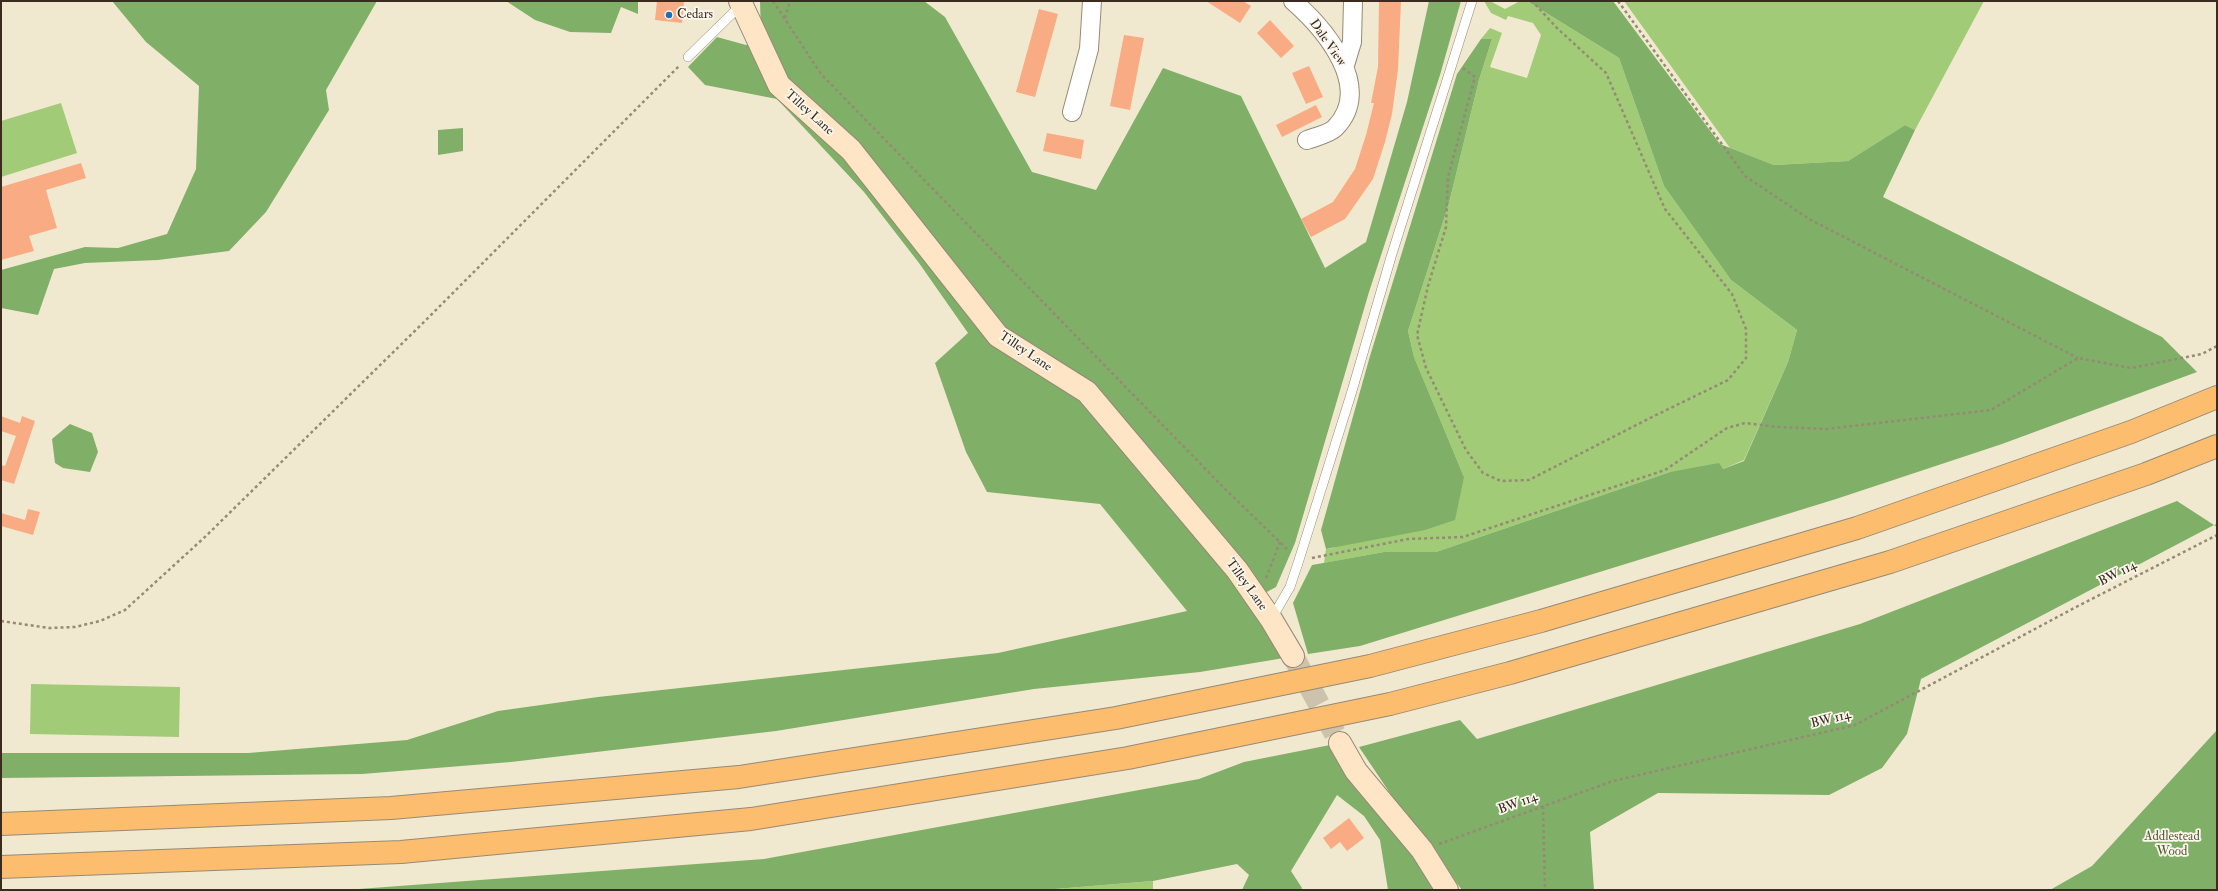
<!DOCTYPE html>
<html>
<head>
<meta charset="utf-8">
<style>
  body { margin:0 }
  #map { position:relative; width:2218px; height:891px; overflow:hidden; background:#f1e9cf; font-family:"IM FELL Double Pica",serif }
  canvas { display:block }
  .frame { position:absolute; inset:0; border:2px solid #3b2a1e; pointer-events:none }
</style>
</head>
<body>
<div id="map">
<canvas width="2218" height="891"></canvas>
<div class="frame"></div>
</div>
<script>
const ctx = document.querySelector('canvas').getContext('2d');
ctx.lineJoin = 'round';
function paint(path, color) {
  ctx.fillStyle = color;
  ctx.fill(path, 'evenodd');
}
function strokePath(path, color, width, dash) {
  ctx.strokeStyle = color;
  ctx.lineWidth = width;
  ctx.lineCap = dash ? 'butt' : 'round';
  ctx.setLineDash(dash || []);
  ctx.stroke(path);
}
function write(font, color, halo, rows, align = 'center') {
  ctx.font = font + ' "IM FELL Double Pica",serif';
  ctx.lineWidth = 3.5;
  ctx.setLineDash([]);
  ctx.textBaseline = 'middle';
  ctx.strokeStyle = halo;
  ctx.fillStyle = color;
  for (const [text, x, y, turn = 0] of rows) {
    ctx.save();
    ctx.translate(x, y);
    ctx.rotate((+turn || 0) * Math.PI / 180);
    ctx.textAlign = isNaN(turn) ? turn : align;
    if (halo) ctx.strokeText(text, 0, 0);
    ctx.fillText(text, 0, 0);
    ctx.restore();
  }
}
const green = new Path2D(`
  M1484,1H1490L1505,9L1520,1H1527L1619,58L1664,186L1731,280L1797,330L1788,362L1744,460L1723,469L1670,472L1436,552H1384L1324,563L1326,549L1333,548L1464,477L1414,357L1408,331L1449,203L1479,80L1492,39H1481L1490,28L1502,33L1490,67L1527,78L1541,35L1533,23L1508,16L1506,20L1491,13Z
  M1624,1H1984L1915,130L1905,125L1848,161L1774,165L1730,148Z
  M61,103L77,153L1,177V121Z
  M31,684L180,687L179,737L30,734Z
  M1153,881V890H1043Z`);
const forest = new Path2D(`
  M112,1H377L326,90L329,110L266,212L229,251L158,260L85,263L54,269L38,315L1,308V270L85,247L118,248L167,234L196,169L199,86L146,42Z
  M506,1H638V14L621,7L611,33L570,32L535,20Z
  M760,1H924L945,17L1032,172L1096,190L1163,68L1241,96L1325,268L1366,242L1407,102L1429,1H1461L1440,75L1369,292L1295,543L1276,587L1250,601L1284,658L1200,672L1034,689L776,731L511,762L362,774L1,778V753H248L407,740L498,711L598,697L998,653L1187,611L1100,504L987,492L966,452L935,363L968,333L919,263L864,192L777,99L705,85L688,67L717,37L746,45L761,36Z
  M1527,1H1613L1720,144L1774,165L1848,161L1905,125L1915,130L1883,197L2162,337L2197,372L2002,444L1836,499L1360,646L1308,654L1293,603L1312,565L1384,552H1436L1670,472L1719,463L1723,469L1744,461L1788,362L1797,330L1731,280L1664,186L1619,58Z
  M1481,39H1492L1479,80L1449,203L1408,331L1414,357L1464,477L1455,520L1425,530L1326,549L1321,530L1370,356L1457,74Z
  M463,128V151L438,155V130Z
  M70,424L92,433L98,452L90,472L63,468L55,463L52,439Z
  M2177,501L2214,525L2217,524V527L2214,525L1921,679L1907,734L1882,768L1829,795L1658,793L1590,832L1594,890H1462L1402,811L1359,747L1460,720L1477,739L1860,624Z
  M2217,730V890H2050L2092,866Z
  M1330,745L1437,890H1388L1380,840L1364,816L1337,795L1291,871L1302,888L1301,890H1242L1249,875L1237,864L1153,881L1043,890H345L764,859L1199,779L1244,762Z`);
const building = new Path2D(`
  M657,1H684L682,23L655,20Z
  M1206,1H1243L1251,6L1240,23Z
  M1379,1H1401L1398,70L1392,114L1385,142L1373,179L1345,219L1311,237L1301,219L1333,202L1355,169L1366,135L1374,103H1371L1378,67Z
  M1039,9L1058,14L1035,97L1016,92Z
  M1270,20L1294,46L1281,58L1257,33Z
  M1124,35L1144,38L1130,110L1110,106Z
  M1309,66L1323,97L1306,104L1292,73Z
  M1316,105L1322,117L1282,137L1276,125Z
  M1047,133L1084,140L1081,159L1043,151Z
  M81,163L86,178L46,190L57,228L29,236L34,251L1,260V187Z
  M1,416L20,423L22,416L35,421L14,484L1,480V465L5,466L16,436L1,431Z
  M28,509L40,512L33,535L1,526V513L25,520Z
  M1349,818L1364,838L1347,851L1340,842L1331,849L1323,838Z`);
const secondaryTunnel = new Path2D(`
  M1293,656L1340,743`);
const path = new Path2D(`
  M773,1L821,74L1222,486L1289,551
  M1618,1L1745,176L1809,219L2078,358
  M785,18L790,1
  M1463,68L1475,77L1448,177L1446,227L1428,286L1417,335L1426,368L1466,450L1483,473L1501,481L1529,480L1650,418L1728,380L1746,358V329L1732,294L1665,209L1606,73L1557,28L1532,1
  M1312,558L1408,539L1463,537L1665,470L1727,428L1745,423L1778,427L1826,429L1991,410L2078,358L2131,368L2202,354L2217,346
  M1266,578L1280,542
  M1,621L49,628L75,627L100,621L125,610L206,536L426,320L680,65
  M1543,806L1545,890
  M1439,844L1613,781L1855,725L2078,606L2217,535`);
const lane = new Path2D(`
  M688,57L741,5
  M1272,618L1290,587L1299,560L1352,391L1391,257L1472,1`);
const street = new Path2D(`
  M1293,1C1325,29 1375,88 1335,128C1329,134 1315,137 1307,140
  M1345,65L1352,42L1353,1
  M1072,112L1089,49L1092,1`);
const secondary = new Path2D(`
  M740,1L779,85L851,150L998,336L1087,392L1237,570L1271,619L1293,656
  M1340,743L1356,771L1422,850L1447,890`);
const highway = new Path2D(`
  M1,824L391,808L739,777L1116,718L1370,666L1541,621L1857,528L2131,432L2217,397
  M1,867L401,852L751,819L1128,758L1390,704L1510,673L1890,562L2146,474L2217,446`);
const markers = [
  [669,15,4,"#1f6fb2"]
];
const poiNames = [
  ["Cedars",677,15]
];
const streetNames = [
  ["Dale View",1327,43,55],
  ["Tilley Lane",809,113,42],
  ["Tilley Lane",1025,352,34],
  ["BW 114",2118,574,-27],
  ["Tilley Lane",1246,585,54],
  ["BW 114",1831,720,-14],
  ["BW 114",1518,804,-20]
];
const parkNames = [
  ["Addlestead",2172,837],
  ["Wood",2172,852]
];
paint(green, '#a1cb77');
paint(forest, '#80af68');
paint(building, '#f9ab83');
strokePath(secondaryTunnel, '#cdc3ac', 22, [22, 11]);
strokePath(lane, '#968a76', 10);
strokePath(street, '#968a76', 20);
strokePath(secondary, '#968a76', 24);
strokePath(highway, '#968a76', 24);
strokePath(path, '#968a76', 2.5, [3, 3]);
strokePath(lane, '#fff', 9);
strokePath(street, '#fff', 18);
strokePath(secondary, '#fee5c5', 22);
strokePath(highway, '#fcbd6f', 22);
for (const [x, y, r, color] of markers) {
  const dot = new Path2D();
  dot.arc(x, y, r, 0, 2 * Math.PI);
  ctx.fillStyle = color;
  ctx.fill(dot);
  strokePath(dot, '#fbf7ec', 1.5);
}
write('13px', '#3b2a1e', '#fbf7ec', poiNames, 'left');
write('13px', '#3b2a1e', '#fbf7ec', streetNames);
write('13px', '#5a5a39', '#fbf7ec', parkNames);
</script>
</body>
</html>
